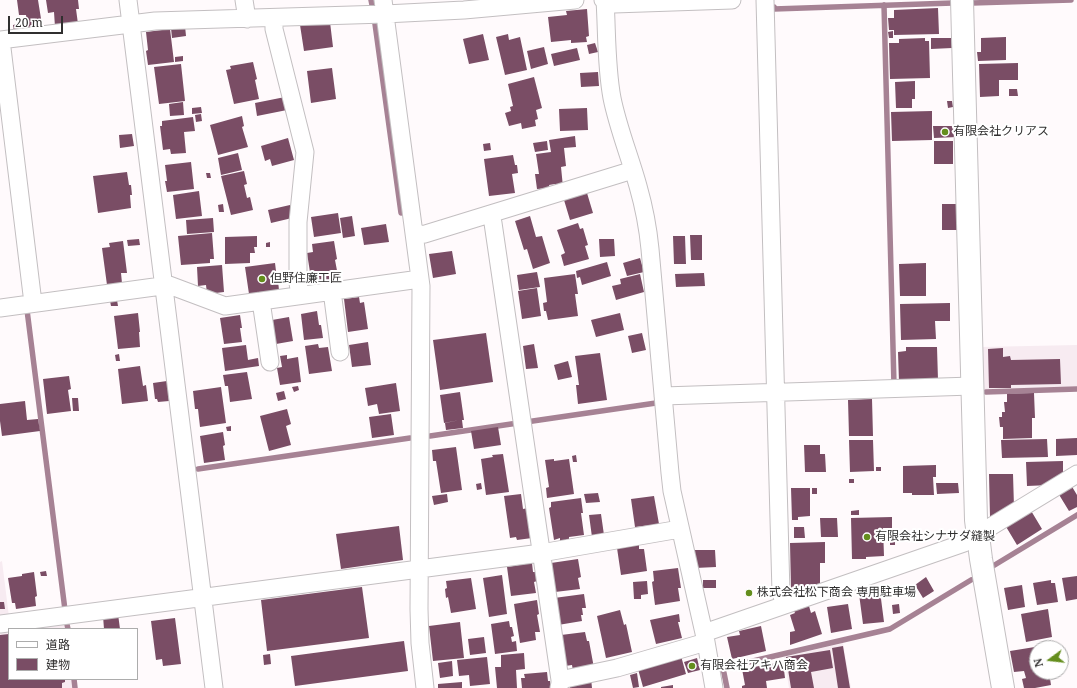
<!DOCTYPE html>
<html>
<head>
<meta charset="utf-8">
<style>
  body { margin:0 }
  #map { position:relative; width:1077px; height:688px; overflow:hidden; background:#fffafc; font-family:"Noto Serif","Noto Sans JP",serif }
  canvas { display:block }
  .legend { position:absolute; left:8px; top:628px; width:130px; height:52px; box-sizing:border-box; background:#fff; border:1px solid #acacac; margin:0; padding:5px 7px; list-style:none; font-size:12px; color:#302f2f }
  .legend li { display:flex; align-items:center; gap:8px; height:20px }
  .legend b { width:20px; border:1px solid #acacac }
  .north { position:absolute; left:1029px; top:640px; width:40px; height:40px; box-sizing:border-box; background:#fff; border:1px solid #acacac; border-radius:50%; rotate:255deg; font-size:11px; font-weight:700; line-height:16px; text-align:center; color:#302f2f }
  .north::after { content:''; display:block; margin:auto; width:14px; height:18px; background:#648e1d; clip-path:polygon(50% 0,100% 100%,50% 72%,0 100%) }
  .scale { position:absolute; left:8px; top:16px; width:55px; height:18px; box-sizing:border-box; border:2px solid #302f2f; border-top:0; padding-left:5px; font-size:12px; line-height:14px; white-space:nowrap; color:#302f2f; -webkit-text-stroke:3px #fff; paint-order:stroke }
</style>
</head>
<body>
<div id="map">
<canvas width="1077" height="688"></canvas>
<ul class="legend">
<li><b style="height:5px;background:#fff"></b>道路</li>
<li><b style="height:11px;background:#7a4d65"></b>建物</li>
</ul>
<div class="north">N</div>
<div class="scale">20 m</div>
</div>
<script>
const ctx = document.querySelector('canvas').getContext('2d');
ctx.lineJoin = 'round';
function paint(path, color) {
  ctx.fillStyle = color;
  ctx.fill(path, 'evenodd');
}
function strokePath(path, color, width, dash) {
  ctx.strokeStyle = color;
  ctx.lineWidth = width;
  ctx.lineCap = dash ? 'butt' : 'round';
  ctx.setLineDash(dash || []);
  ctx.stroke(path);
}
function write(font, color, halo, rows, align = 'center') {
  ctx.font = font + ' "Noto Serif","Noto Sans JP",serif';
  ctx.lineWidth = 4;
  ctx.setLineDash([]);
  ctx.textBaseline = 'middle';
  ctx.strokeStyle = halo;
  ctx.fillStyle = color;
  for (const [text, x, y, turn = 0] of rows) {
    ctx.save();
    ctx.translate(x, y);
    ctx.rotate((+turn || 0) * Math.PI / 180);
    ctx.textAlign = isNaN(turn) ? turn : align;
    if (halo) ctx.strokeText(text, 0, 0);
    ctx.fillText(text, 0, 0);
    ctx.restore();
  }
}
const built = new Path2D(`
  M1077,345V387L982,391L981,347Z
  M2,561L9,617L0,618V562Z
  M65,620L66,629H9V679H73L74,688H0V629Z
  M843,643L851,688H789L784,657Z`);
const stream = new Path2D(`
  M371,0L372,5
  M972,3L1071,0
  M884,5L894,385
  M774,7V9L953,3
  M375,24L401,213
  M27,310L65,610
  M986,392L1077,389
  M526,422L656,403
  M430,436L518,423
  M198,469L410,438
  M993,566L1077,515
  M66,620L68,629
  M74,679L75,688
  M727,688L723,668L890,629L971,580`);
const building = new Path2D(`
  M17,0H38L42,25L27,27L26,15H19Z
  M46,0H78L79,9H76L78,24L55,27L54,12L48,13Z
  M938,8L939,34L894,35V30H889L888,18H894V10Z
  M587,9L589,36L586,37L587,42L571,43V40L551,42L548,17L567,15L566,11Z
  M330,22L333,47L304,51L300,25Z
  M18,24L19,31L14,32L13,25Z
  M185,26L186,36L172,38L171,28Z
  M170,29L174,62L148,65L146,51L148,50L146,32Z
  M893,31V38H889L888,32Z
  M483,34L489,60L469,64L463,39Z
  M508,34L509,40L520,37L527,70L505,75L496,37Z
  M1006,37V60L978,61L977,52H981V38Z
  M925,38V41H929L930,78L890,79L889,43H899V39Z
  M931,38H951L952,48L931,49Z
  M595,43L598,52L589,54L587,45Z
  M544,47L548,64L531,69L527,51Z
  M577,48L580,60L554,66L551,54Z
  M183,56V61L175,62V57Z
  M253,62L257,79L255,80L259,99L234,104L226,70L231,69L230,66Z
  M1018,63V80H999V96L980,97L979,64Z
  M181,64L185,101L159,104L154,67Z
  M332,68L336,99L311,103L307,71Z
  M598,72L599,86L581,87L580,73Z
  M534,77L542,108L536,110L538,119L535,120L536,126L522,129L521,123L509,126L505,113L511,111L510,107L513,106L508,84Z
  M915,81V99H912V108H896L895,82Z
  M1009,89H1017L1018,96H1009Z
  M285,97L287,110L257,116L255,103Z
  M947,101H952L953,107L948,108Z
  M183,102L184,115L170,116L169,104Z
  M201,107L202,113L192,114V108Z
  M587,108L588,130L560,131L559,109Z
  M932,111V140L892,141L891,112Z
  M201,114L202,121L196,122L195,115Z
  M242,116L244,126L242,127L248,147L218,155L210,125Z
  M193,117L195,131L184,132L186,153L171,154L170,149L163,150L160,126H162V121Z
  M933,126H957V137L934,138Z
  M132,134L134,146L120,148L119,135Z
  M575,136L576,147L564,148L566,166L561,167L563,187L555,188V184L549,185L550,188L537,189L535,174H539L536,154L551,152L549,140Z
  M288,138L294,160L272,166L270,159L265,161L261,146Z
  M547,141L548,150L535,152L533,143Z
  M934,141H953V164H934Z
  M490,143L491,150L484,151L483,144Z
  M238,153L242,170L221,175L218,158Z
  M513,155L515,165H517L518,173L512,174L515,193L489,196L484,159Z
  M191,162L194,189L167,192L165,181H167L165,165Z
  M244,171L247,184L244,185L247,198L250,197L253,210L231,215L221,176Z
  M127,172L129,185H131L132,195H130L131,208L98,213L93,176Z
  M206,173H210L211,178H207Z
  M199,191L202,216L176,219L173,195Z
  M587,193L593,213L570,220L564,200Z
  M223,204L224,212H219L218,205Z
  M942,204H958V230H942Z
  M290,205L292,218L271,223L268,210Z
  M338,213L341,233L314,237L311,217Z
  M352,216L355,236L343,238L340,218Z
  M530,216L536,237L542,236L550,263L533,269L527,249L524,250L515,221Z
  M213,218L214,232L187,234L186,220Z
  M578,223L580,229L583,228L588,245L585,246L589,259L564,266L561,255L565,253L557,230Z
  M386,224L389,242L364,245L361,228Z
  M212,233L214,259H210V263L181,265L178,236Z
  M690,235H702V260H691Z
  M257,236V247H254L255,253H250V263L225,264V237Z
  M673,236H685L686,264H674Z
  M139,239L140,245L128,246L127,240Z
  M599,239H614L615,256L600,257Z
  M123,241L127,273H121L122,283L107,285L102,248L110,247L109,243Z
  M334,241L337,259L335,260L339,281L312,285L307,253L313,252L312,244Z
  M270,242V247H266V243Z
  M452,251L456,274L433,278L429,254Z
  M640,258L644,272L627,276L623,263Z
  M607,262L611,276L582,285L580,277L577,278L576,271Z
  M275,263L276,271H279L280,281H278L279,290L249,294L245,267Z
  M926,263V296H900L899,264Z
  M222,265L224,292L207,294L206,285L198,286L197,267Z
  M537,272L540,287L519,290L517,275Z
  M704,273L705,286L676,287L675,274Z
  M575,274L578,294H575L578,316L548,320L546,311H544L543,303L547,302L544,278Z
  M640,274L644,292L616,300L612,286L621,284L620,279Z
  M537,288L541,316L522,319L518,291Z
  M359,297L360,303L364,302L368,329L348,332L344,299Z
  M117,300L118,306H111L110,301Z
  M950,303V321H935L936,339L901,340L900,304Z
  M317,311L319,325H321L323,338L304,340L301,314Z
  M138,313L140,332H139L140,347L118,349L114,316Z
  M620,313L624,330L596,337L591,320Z
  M240,315L242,328H240L242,342L224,344L220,318Z
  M289,317L293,341L276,344L272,320Z
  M486,333L493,382L440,390L433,340Z
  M642,333L646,350L632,353L628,336Z
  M368,342L371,365L352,367L349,345Z
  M318,344L319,348L328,347L332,371L309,374L305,346Z
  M534,344L538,368L526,369L523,346Z
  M246,345L248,360L258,358L259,366L225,371L222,348Z
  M906,347H937L938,380L899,382L898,352L906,351Z
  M1003,348V357L1010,356L1011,360L1060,359L1061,384L1011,385V388H989L988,349Z
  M600,353L607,400L578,404L576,385H579L575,356Z
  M119,354L120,361H116L115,355Z
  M287,355V359L298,357L301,382L280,385L277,368L282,367L280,356Z
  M568,361L572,377L558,380L554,365Z
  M140,366L143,386L146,385L148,401L122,404L118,369Z
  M247,372L252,399L230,402L228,386H225L223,375Z
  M69,376L71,389L68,390L71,411L47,414L43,379Z
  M167,381L169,401L158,402L157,399H155L153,383Z
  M396,383L400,411L379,414L377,404L368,406L365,388Z
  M298,386L299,390L294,392L292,387Z
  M221,387L226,423L200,427L198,409H195L193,391Z
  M284,391L286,399L278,401L276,393Z
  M460,392L464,420H462L463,428L446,430L445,423L460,420L444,423L440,395Z
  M1034,393L1035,418H1032V438L1003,439V427H1000L999,417H1002V412H1005L1004,402H1007V394Z
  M72,398H78L79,411H73Z
  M872,399L873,436H849L848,400Z
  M25,401L27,420L38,419L40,431L2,436L0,421V404Z
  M287,409L291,424L286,426L291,445L269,451L260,416Z
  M391,414L394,435L372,438L369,417Z
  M231,426V431H227L226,427Z
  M498,427L501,445L474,449L471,431Z
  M223,432L225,445L223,446L225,460L204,463L200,436Z
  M1077,438V455L1056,456V439Z
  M1047,439L1048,457L1002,458L1001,440Z
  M849,440H873L874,471L850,472Z
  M804,445H820V454H825L826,472H805Z
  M456,447L462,490L441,493L436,461H433L432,450Z
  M503,454L509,492L486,495L481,459L493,457L492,455Z
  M576,455L577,462H573L572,456Z
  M554,459V461L569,459L574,494L547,498L546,488L549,487L545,460Z
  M1063,461V477L1050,485L1027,486L1026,462Z
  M936,465V477H933L934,495H912V493H903V466Z
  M876,467H881V471H876Z
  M989,474H1013L1014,507L990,517Z
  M849,479H854V483H849Z
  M481,483L482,489L477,490L476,484Z
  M936,483H958L959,493L937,494Z
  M1071,485L1077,495V507L1069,511L1058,493Z
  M791,488H810V516L798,517V520H792Z
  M812,488H817V494H812Z
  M598,493L600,502L586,503L584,494Z
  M447,494L448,502L434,505L432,496Z
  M521,494L523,509L528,508L532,538L517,540L516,537L510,538L504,496Z
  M654,496L659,524L635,527L631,499Z
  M581,498L583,513H581L584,535L569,537V541L560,542V538L554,540L549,508L551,507V502Z
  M1030,509L1042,529L1017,545L1005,525Z
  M859,510V515H851V511Z
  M601,514L604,535L592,537L589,515Z
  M892,517V528H883L884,556L866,557V559H852L851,518Z
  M820,518H837L838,537H821Z
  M399,526L403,560L341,569L336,534Z
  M794,527H804L805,538H794Z
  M890,529H895V545H890Z
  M825,542V563H820V584L805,585V588L791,589L790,543Z
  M639,544V549H644L647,571L621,575L617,548Z
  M695,550H715L716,567L695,568Z
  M578,559L581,577L578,578L580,589L555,592L551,563Z
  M532,563L533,572H536L537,581L534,582L536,593L511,596L507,567Z
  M678,568L681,588H678L680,601L655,605L652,582L654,581L653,571Z
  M46,571L47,576H41L40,572Z
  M34,572L37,596L35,597L36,606L16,609L15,603H12L8,578L22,576V574Z
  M502,575L507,614L489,617L483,578Z
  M1077,576V599L1066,601L1062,578Z
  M926,577L934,591L923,598L915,585Z
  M471,578L476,609L451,613L448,597L446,598L445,589L447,588L446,581Z
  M703,580H716V588H703Z
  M1051,580V583H1055L1058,602L1037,605L1033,583Z
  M647,581L648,594L641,595V599H634L633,582Z
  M1022,585L1025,607L1008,610L1004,588Z
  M362,587L369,638L267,651L261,600Z
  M880,591L884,622L863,624L859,594Z
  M584,594L586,608H582L583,615H581L582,621L558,625L554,598Z
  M537,600L539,614L537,615L540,632H535L536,640L520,643L514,604Z
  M0,602H4L5,609H0Z
  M848,604L852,629L831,633L827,607Z
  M899,604L900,613L893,614L892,605Z
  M809,606L811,613L815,611L822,634L790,645V632L795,631L790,615L795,613L794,611Z
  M1048,609L1052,637L1026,642L1021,614Z
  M620,610L624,625L626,624L632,652L606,658L597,616Z
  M118,614L120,629H104L103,616Z
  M679,614L680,622H678L682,638L656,644L650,620Z
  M175,618L181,664L163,666L162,659L156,660L151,621Z
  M509,621L510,627H512L514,636L511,637L512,642L516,641L517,651L495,654L491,624Z
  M460,622L464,658L433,661L429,626Z
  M761,626L766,651L732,659L727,637L740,635L739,631Z
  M585,632L587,641H589L594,668L573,671L572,665L565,666L561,635Z
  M9,634V679H65V682L62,683V688H0V635Z
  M484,637L486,653L470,655L468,639Z
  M404,641L408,671L295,686L291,656Z
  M843,646L850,688H838L832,648Z
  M1041,646L1042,648H1037V672H1049L1051,685L1035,688H1024L1022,679L1026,678L1024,671L1014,672L1010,651Z
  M1061,647H1064L1065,653L1061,654Z
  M830,650L833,668L811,672L814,688H791L786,657Z
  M524,653L525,669L516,670L517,688H497L495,667H501V655Z
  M270,654L271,664L264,665L263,655Z
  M681,656L686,674L643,687L638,669Z
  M487,657L490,684L470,686L469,675L459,676L457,660Z
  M697,658L700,670L688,673L684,662Z
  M452,661L453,676L440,678L438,663Z
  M783,662L785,678L766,681L767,688H742V686L745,685L742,669Z
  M547,672L548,681H550L551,688H522L521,678H525L524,674Z
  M637,673L639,687L633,688L630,675Z
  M591,678L592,688H570L569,682Z
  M462,682V688H438V684Z
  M673,685V688H661V687Z`);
const street = new Path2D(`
  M128,0L214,688
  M244,0L247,19
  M383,0L421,286L419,609L420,643L425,688
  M603,0L614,4L732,0
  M605,0C607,32 606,66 612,98C618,128 630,157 638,186C644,207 648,228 650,249L670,473L672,491L706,642L714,688
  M765,0L781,593L785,605
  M274,18V29L305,152L298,222V283L300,295
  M0,40L155,21L385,14L464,10L575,0
  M1,40L33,303
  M490,214L493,223L560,680V683L559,688
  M415,235L425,234L633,170
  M332,291L340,352
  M261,301L270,362
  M0,308L169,285L225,306L420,279
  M663,396L972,386
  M0,624L541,553L680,529
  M704,633L964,543L1077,474
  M560,680L617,668L706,642`);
const secondary = new Path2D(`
  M962,0L976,520L981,559L1003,688`);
const markers = [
  [945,132,4,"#648e1d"],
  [262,279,4,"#648e1d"],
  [867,537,4,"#648e1d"],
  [749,593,4,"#648e1d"],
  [692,666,4,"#648e1d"]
];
const poiNames = [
  ["有限会社クリアス",953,132],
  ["但野住廉工匠",270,279],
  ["有限会社シナサダ縫製",875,537],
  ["株式会社松下商会 専用駐車場",757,593],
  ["有限会社アキハ商会",700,666]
];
paint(built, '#f7ebf1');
strokePath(stream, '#a68294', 5.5);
paint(building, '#7a4d65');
strokePath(street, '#c3bfc1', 19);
strokePath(secondary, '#c3bfc1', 24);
strokePath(street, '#fff', 17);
strokePath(secondary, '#fff', 22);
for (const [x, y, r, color] of markers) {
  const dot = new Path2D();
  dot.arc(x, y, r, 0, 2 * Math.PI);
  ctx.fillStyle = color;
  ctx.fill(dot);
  strokePath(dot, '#fff', 1.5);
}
write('12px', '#302f2f', '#fff', poiNames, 'left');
</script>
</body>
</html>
